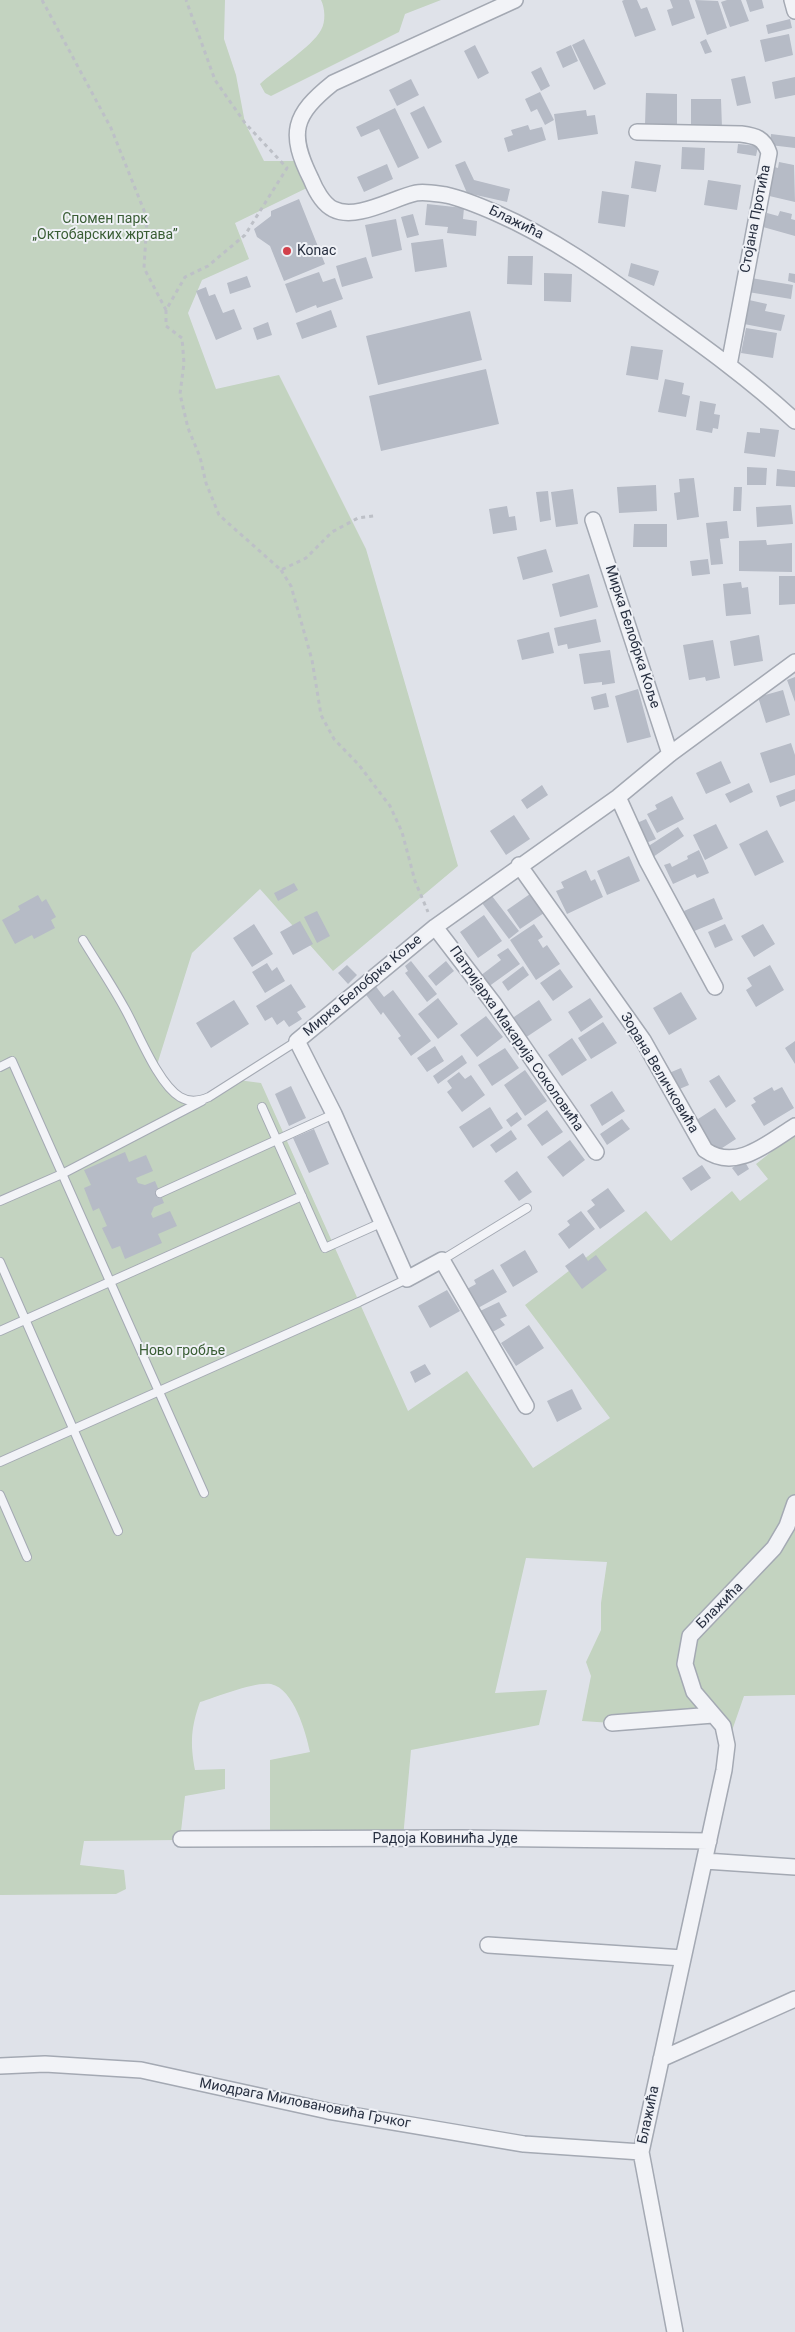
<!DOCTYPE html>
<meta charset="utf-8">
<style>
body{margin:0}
canvas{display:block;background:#dfe2e9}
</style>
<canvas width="795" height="2332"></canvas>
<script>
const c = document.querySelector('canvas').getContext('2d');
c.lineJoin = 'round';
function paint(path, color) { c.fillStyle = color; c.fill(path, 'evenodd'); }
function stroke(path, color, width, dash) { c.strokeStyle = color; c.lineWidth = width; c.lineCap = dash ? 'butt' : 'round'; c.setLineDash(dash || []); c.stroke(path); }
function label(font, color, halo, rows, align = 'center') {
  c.font = font + ' Roboto,sans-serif'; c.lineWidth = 4; c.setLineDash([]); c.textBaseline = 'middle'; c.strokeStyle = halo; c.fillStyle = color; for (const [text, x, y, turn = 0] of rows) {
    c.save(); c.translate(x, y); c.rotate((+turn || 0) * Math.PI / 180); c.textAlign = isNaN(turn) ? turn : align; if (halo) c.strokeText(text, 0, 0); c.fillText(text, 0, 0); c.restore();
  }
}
paint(new Path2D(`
 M0,0H225L224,39L236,75L245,123L264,161H302L313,185L235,223L249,259L202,280L188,313L216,389L279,375L366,549L458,866L333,971L260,889L192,953L156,1068L171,1089L197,1102L238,1080L261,1083L408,1411L467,1371L533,1468L610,1418L525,1305L646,1211L671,1241L732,1191L740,1201L768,1179L756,1164L795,1133V1695L744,1696L727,1745L713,1715L612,1723L582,1721L591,1676L586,1662L601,1630V1603L607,1562L526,1558L495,1693L547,1690L539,1725L411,1750L403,1838L270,1840V1760L310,1752C306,1733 294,1689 271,1684C256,1681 216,1697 200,1702C191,1727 190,1743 195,1770L225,1769V1789L185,1796L180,1840L84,1841L80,1865L124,1870L126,1889L116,1894L0,1895Z
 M321,0H441L405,14L399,32L271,96L265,93L260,84C275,70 312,47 321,30C326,22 325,8 321,0Z`), '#c3d3c0');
paint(new Path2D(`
 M624,0H637L641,9L647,7L656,30L635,37L622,1Z
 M670,0H689L695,18L672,26L667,10L673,8Z
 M695,0L718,1L727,28L707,35Z
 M727,0H741L749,21L730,27L721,2Z
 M746,0H762L764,8L750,12Z
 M790,19L792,28L768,34L766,25Z
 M789,34L793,55L765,62L760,40Z
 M584,39L606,84L594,90L572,45Z
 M706,39L712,52L705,54L700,42Z
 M475,45L489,73L478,79L464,51Z
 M571,45L578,61L563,68L556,52Z
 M541,67L550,86L541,91L531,72Z
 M745,76L751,103L737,106L731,79Z
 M795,77V95L775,99L772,82Z
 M411,79L419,95L397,106L389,90Z
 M540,92L554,120L545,125L537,109L531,112L525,99Z
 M646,93L677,94V125H645Z
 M691,99H721L722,128H691Z
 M424,106L442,142L428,149L410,113Z
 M395,108L419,158L398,168L379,129L361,137L356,127Z
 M586,110L587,116L595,115L598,134L558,140L554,114Z
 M528,125L530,130L542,127L546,140L508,152L504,138L513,135L511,130Z
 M771,134L795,137V148L770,145Z
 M738,144L758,146L756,156L737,153Z
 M682,147L705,148L704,170L681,169Z
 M465,161L474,180L510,189L507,202L467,193L455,165Z
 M635,161L661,165L656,192L631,188Z
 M779,162L794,165L795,202L765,195L771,166L778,168Z
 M387,164L393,179L364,192L357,177Z
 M708,180L741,185L737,210L704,205Z
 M602,191L629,195L625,227L598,223Z
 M299,199L325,264L284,281L270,246L257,237L254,229L271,216V211Z
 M427,204L464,208L463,219L477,221L476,236L447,233L448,227L425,225Z
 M780,211L792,214L791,219L795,220V236L763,227L767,213L778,216Z
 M413,214L419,235L407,238L401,217Z
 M396,219L402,250L372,257L365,225Z
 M443,239L447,267L415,272L411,243Z
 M508,256H533L532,285L507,284Z
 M366,257L373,278L342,287L336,266Z
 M631,263L659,271L654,286L628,276Z
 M319,272L323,282L335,278L343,299L317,308L316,305L296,313L285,284Z
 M544,273L572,274L571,302L544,301Z
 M789,273L795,274V283L788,281Z
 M247,276L251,287L230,294L227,283Z
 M751,278L793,285L791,299L748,292Z
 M206,287L209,296L215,294L223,313L234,309L242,329L216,340L196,291Z
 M749,300L767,304L765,311L785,315L781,331L744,324Z
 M331,310L337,327L302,339L296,323Z
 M470,311L482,360L378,385L366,336Z
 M268,322L272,335L257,340L253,328Z
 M746,328L777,333L773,358L741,353Z
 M631,346L663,350L658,380L626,375Z
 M486,369L499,424L381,451L369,396Z
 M665,379L684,383L682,394L690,396L686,417L658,412Z
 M700,401L716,404L714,414L720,415L718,429L713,428L712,433L696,430Z
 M760,428L779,430L775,457L744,453L747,432L760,433Z
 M747,467L767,468L766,485H747Z
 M777,469L795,471V487L776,486Z
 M694,478L699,517L677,520L674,493L680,492L679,479Z
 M656,485L657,511L619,513L617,487Z
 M734,487H742L741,511H733Z
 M573,489L578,524L556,527L551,492Z
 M548,491L551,520L540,522L536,492Z
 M791,505L793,524L757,527L756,507Z
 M507,506L509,517L515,516L517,530L493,534L489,509Z
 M727,521L729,538L720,539L723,564L711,565L706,523Z
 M634,524H667V547H633Z
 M766,540L767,545L792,543V572L739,571V541Z
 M546,549L553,572L523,580L517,557Z
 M708,559L710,574L692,576L690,561Z
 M589,574L598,607L560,617L552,584Z
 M779,576H795V604L779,605Z
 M741,582L742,588L748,587L751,614L726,616L723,584Z
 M596,619L601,642L568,649L567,644L558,646L554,628Z
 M549,632L554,653L522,660L517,640Z
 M759,635L763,661L734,666L730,641Z
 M713,640L720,678L706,681L705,677L689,680L683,645Z
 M610,650L615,683L602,685V682L584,684L579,654Z
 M795,677V702L787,680Z
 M638,689L651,737L627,743L615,696Z
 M783,690L790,715L766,723L758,697Z
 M606,693L609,707L594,710L591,697Z
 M791,743L795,755V775L770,783L760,753Z
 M721,761L731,783L706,794L696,773Z
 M749,783L753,792L730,803L725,794Z
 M542,785L548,795L527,809L521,800Z
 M795,789V801L780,807L776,796Z
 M672,796L684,819L657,833L647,814L657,809L655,805Z
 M514,815L530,839L506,855L490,831Z
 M646,819L656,839L646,843L637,823Z
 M716,824L728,848L705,860L693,835Z
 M678,827L684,836L653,857L647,847Z
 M767,830L784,862L755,876L739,844Z
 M699,850L709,873L697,878L695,874L673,884L664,865L670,863L672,867L688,859L687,856Z
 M629,856L640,881L607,895L597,871Z
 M586,870L591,881L595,879L603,897L567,914L556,891L564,888L561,882Z
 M294,883L298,890L278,901L274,893Z
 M530,894L544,913L520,929L507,910Z
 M38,895L42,902L46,899L56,917L51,920L55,928L34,939L32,935L15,944L2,920L20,910L18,906Z
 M492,896L519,931L509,939L482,903Z
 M714,898L723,919L692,932L684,911Z
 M317,911L330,936L317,943L304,917Z
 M484,915L502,941L478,958L460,932Z
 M300,921L313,944L293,955L280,932Z
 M254,924L273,954L252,967L233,938Z
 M534,924L543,937L538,940L543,948L547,945L560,964L536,980L510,940Z
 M725,924L733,940L715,948L708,932Z
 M763,924L775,944L754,957L741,936Z
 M508,948L520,964L488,987L480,976L501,960L497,955Z
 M411,961L437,994L427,1002L405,973L408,971L405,966Z
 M446,961L454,971L436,986L428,976Z
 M267,963L272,971L277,967L285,981L265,993L252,972Z
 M347,965L357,975L348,984L338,973Z
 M770,965L784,990L756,1007L746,990L752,986L747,978Z
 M523,966L529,975L508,991L502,982Z
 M560,969L573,987L553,1001L540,983Z
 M291,984L306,1007L297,1012L302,1019L289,1027L284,1020L277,1025L272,1017L265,1021L256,1006Z
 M374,984L384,997L393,990L431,1041L411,1056L398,1038L401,1036L383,1012L381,1015L364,992Z
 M681,992L697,1019L669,1035L653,1008Z
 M438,998L458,1024L438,1039L418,1014Z
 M590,998L603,1017L581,1032L568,1012Z
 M234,1000L249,1024L211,1048L196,1023Z
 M539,1000L552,1020L525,1038L511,1019Z
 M486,1016L503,1037L477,1057L460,1035Z
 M603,1022L617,1043L591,1059L578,1038Z
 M572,1038L587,1060L562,1076L548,1055Z
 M795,1041V1064L785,1048Z
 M435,1046L444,1061L427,1072L417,1058Z
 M505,1048L519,1068L492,1086L478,1065Z
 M462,1055L467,1063L438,1084L433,1076Z
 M681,1068L689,1085L677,1090L669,1073Z
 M525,1070L547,1101L525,1116L504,1085Z
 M459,1072L465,1079L471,1075L485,1095L462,1112L447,1092L452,1088L447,1081Z
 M719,1075L736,1101L726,1108L709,1081Z
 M291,1086L306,1118L289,1126L275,1094Z
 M772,1087L774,1091L782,1087L794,1108L764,1126L751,1105L756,1102L753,1098Z
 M612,1091L625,1111L602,1126L590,1105Z
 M490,1107L503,1128L473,1148L459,1127Z
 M715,1108L736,1139L716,1152L695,1121Z
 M547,1110L563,1132L542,1146L527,1125Z
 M517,1112L522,1119L511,1127L506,1120Z
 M622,1119L630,1129L607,1145L600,1134Z
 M314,1129L329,1164L309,1173L293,1138Z
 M511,1130L517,1139L496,1153L490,1145Z
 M570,1140L585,1160L563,1177L547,1157Z
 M125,1152L129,1162L146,1155L153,1171L136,1178L138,1183L145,1185L155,1181L160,1193L164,1203L154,1207L151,1214L153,1218L170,1211L177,1226L158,1234L162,1243L125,1259L120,1246L112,1249L102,1228L107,1226L99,1208L93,1211L84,1188L91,1185L84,1170Z
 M744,1160L749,1169L738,1176L732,1168Z
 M702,1165L711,1178L691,1191L682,1178Z
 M517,1171L532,1192L519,1201L504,1181Z
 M608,1188L625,1211L600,1229L587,1211L595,1205L591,1200Z
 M581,1211L595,1229L569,1249L558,1234L570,1225L567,1221Z
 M525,1250L538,1272L513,1287L500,1265Z
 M583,1253L588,1261L596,1255L607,1270L582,1289L565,1266Z
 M493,1269L507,1292L478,1308L467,1289L476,1284L474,1280Z
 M447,1290L460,1311L430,1328L418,1306Z
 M499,1302L507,1316L500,1319L505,1325L489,1334L478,1312Z
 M529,1325L544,1348L516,1366L501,1343Z
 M425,1364L431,1374L415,1383L410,1372Z
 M572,1389L582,1409L557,1422L547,1401Z`), '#b6bbc6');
const service = new Path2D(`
 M83,940C97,963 112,985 125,1009C138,1032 158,1084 180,1097C190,1103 200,1101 209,1097L297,1041
 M0,1067L12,1061L204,1493
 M262,1107L325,1248L383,1222
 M160,1193L334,1114
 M0,1201L62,1174L202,1101
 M442,1260L527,1208
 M0,1262L118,1531
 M0,1331L302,1196
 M0,1462L359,1302L407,1279
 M0,1495L27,1557`);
const minor = new Path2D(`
 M515,0L333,83C293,115 288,133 311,179C315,189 323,204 333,209C356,221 393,198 416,193C425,191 438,194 446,195C464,199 480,206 496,213C553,238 602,273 653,310C702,345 751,380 795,421
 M792,0L795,11
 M637,132L741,134C756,136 764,138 769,153L729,365
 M593,520L670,754
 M618,797L647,861L715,987
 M519,865L643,1040L705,1150C736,1172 768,1143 795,1126
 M435,927L494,1004L596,1152
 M526,1406L442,1260L407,1279L334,1114L297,1041L435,927L618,797L670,754L795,662
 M612,1723L713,1715
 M181,1839L462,1838L709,1841
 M705,1861L795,1867
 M488,1945L683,1958
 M661,2059L795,1999
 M0,2066L45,2064L141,2070L328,2111L524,2144L641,2152
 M675,2332L641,2152L724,1770L727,1745L723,1726L694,1692L685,1664L690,1636L774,1548L787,1526L795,1503`);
stroke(service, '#a4a9b3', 10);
stroke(minor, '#a4a9b3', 18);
stroke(new Path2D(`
 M42,0L111,128L147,218L144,268L166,310L185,277L208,266L245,235L287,168L245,123L215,80L186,0
 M166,310V326L182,338L184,363L180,394L188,428L200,457L206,483L219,515L281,570L306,558L332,532L358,518L374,516
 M281,570L291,586L312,660L321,715L334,739L359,765L390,806L402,832L415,881L428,912`), '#bdc0c7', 3, [4, 4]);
stroke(service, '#f2f3f7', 8);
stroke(minor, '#f2f3f7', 15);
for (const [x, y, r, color] of [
 [287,251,5,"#d2404b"]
]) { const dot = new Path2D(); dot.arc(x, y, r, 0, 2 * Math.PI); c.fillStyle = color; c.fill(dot); stroke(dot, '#eff1f6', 2); }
label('14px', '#395d34', '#eff1f6', [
 ["Спомен парк",105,219],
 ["„Октобарских жртава”",105,235],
 ["Ново гробље",182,1351]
]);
label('14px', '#272f40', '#eff1f6', [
 ["Стојана Протића",756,219,-79],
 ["Блажића",516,223,26],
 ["Мирка Белобрка Коље",632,637,72],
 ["Мирка Белобрка Коље",363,986,-40],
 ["Патријарха Макарија Соколовића",516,1039,55],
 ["Зорана Величковића",659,1073,59],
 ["Блажића",720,1606,-45],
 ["Радоја Ковинића Јуде",445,1839],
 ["Миодрага Миловановића Грчког",305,2104,11],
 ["Блажића",649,2115,-78]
]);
label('14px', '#272f40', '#eff1f6', [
 ["Konac",297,251]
], 'left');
</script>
